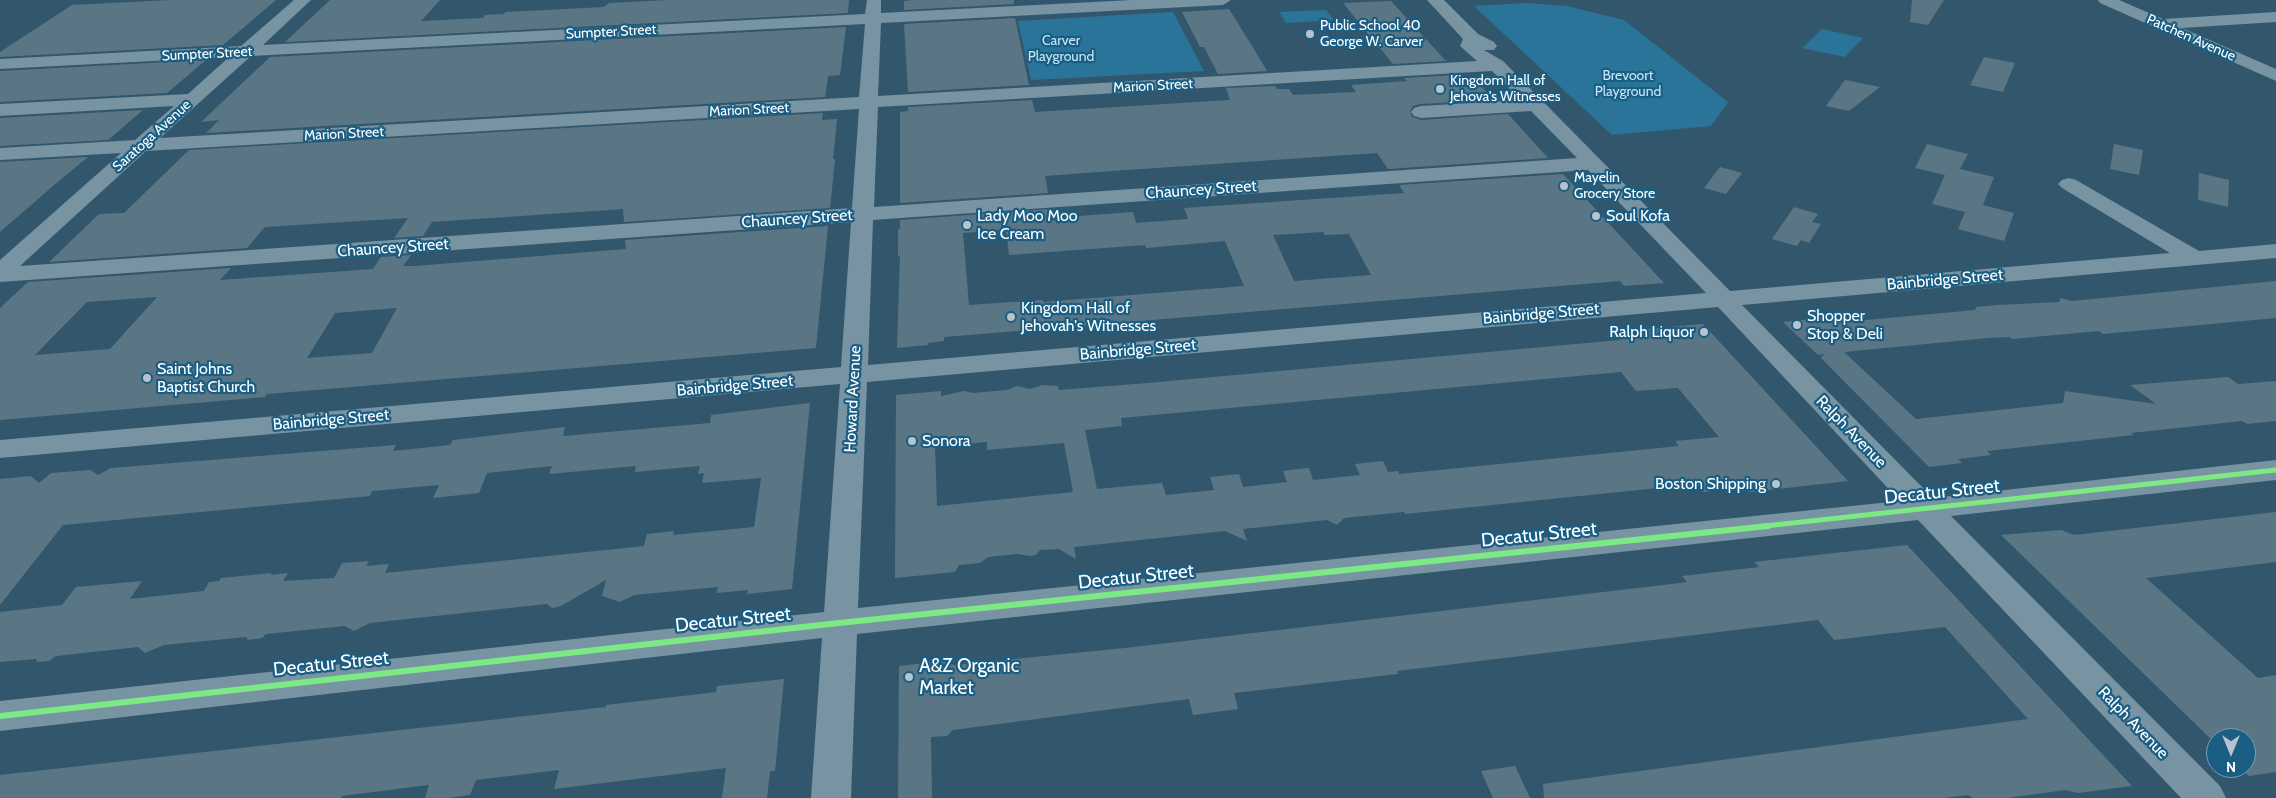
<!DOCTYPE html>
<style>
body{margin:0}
#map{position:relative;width:2276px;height:798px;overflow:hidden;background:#32576c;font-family:Cabin,sans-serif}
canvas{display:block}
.north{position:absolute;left:2206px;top:728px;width:50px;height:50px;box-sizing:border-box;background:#1a5e84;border:1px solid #769eb5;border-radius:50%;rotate:180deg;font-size:14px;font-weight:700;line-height:20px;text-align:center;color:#fff}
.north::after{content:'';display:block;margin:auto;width:18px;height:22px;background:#b7c4cc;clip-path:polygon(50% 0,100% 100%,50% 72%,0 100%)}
</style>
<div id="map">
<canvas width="2276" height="798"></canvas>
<div class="north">N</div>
</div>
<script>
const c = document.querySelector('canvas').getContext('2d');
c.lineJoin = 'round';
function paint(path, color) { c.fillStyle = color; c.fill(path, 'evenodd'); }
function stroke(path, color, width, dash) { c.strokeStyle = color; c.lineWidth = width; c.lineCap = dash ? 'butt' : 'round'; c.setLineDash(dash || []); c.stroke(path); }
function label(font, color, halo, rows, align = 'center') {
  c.font = font + ' Cabin,sans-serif'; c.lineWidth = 4.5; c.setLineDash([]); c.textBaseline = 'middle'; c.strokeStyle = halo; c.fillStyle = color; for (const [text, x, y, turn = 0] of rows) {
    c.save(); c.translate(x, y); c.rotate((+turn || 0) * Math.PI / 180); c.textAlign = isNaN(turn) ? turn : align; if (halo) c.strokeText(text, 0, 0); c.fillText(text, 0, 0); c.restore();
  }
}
paint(new Path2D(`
 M1527,3L1567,6L1624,20L1728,102L1711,126L1612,135L1474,6Z
 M1326,10L1334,20L1286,23L1279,12Z
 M1173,12L1204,71L1031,80L1018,21Z
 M1822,29L1863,38L1845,57L1802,48Z`), '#2a749a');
paint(new Path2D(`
 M171,0H276L223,45L0,57V52L72,5Z
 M330,0H440L421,21L483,18L485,15L504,14L506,12L604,7L609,3L669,0H849L848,13L285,42Z
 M912,0H1014V4L904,10V1Z
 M1912,0H1944L1928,25L1910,22Z
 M1391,1L1446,61L1393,64L1343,3Z
 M1229,9L1252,46L1267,71L1218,74L1204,47H1200L1182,12Z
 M1015,18L1029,85L908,92L904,24Z
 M846,27L840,75L828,76L825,97L206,133L219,120L201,122L270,57Z
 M1984,57L2015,63L2003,92L1970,85Z
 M206,60L167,93L0,102V71Z
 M1458,75L1462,79L1468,78L1474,84L1478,83L1494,100L1420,104L1413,106L1410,111L1412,117L1421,120L1508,114L1548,158L1388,169L1377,153L1112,171L1045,176L1048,193L900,203V112L908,111V107L1032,100L1035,112L1230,100L1226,88L1275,86L1277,89H1289L1293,95L1356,92L1351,85L1407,81L1404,78Z
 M1845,80L1880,87L1849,111L1826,106Z
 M143,110L108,140L0,146V118Z
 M823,113L822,120L837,119L833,159H835L830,208L624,222L623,209L432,222L423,236L394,238L408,218L265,227L247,248L49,262L99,214L124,213L189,150Z
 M1927,144L1968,154L1960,169L1994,177L1983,205L2014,213L2004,241L1958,229L1965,212L1932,204L1945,175L1915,168Z
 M2114,144L2143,150L2139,175L2110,169Z
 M88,157L53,186L0,232V162Z
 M1720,167L1742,173L1726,194L1704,188Z
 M2199,173L2229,180L2228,207L2198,200Z
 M1563,174L1664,283L1624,286L1620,281L1068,327L944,337V341L928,343V345L897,348L900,255L898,256V229H900V220L1051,209L1052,218L1133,212L1136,223L1188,219L1184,208L1404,193L1399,185ZM1006,230L1009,255L1145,245L1146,248L1225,241L1244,286L1043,302V300L969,305L963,233ZM1323,232L1325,235L1349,234L1371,275L1294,281L1273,235Z
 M1794,207L1818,214L1812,222L1821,224L1809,243L1801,240L1797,246L1772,239Z
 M828,226L816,348L267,394L265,397L0,420V308L28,282L231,268L220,280L373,269L381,257L411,255L403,266H415L626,249L625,240ZM157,297L110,349L35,355L87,302ZM397,308L372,353L307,358L335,313Z
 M2276,281V318L2103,334L2099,331L2012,339L2009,337L1988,338L1844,352L1916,419L2063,403L2065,391L2156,404L2130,385L2228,377L2238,384L2276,381V421L2247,424L2242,421L2131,433L2134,435L1987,451L1991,455L1958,459L1962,463L1929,467L1821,358L1824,354L1818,355L1783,322L1822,318L1824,320L1842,319L1845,322L1975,310L1976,307L1998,305L2059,302L2061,298L2072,301Z
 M1703,324L1848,481L1751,492L1742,490L1740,487L1704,492L1687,485L1405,514L1404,512L1344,518L1337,525L1327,520L1243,529L1247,541L1225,531L1074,547L1076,559L1059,549L1040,550L1036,555L1030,556L1017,554L988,557L980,563L959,565L955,572L895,578L896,395L941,391V396L964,391L973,393L1007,390L1017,386L1030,389L1042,385L1058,386L1059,390L1148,383L1620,340L1614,332ZM1621,372L1636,391L1678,388L1719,437L1675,441L1679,446L1399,474L1398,471L1388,472L1383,461L1355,464L1360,475L1313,480L1309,468L1298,469L1283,471L1287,482L1243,487L1239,474L1210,477L1214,490L1166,495L1162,483L1097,489L1085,430L1122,426L1121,418ZM987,442V450L1064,443L1073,492L937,506L935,447Z
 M810,403L792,589L747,594L748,590L717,593L718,587L634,595L620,602L602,596L606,580L561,606L552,608L547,604L370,623L354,631L345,626L266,634L262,638L248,640L246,637L164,645L145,653L138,647L56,656L49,661L37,662L36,659L0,662V612L62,605L76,587L142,581L130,599L204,591L209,582L219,581L221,578L272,573L270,575L288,573L283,581L334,578L342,563L369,561L366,566L389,564L385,573L644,546L647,534L674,531L673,535L754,527L761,478L702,483L704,473L698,474L700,466L635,472L636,466L549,474L552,466L487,473L479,493L433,498L439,485L372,491L370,496L63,525L0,605V479L31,476L39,483L51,473L91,470L98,475L111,468L396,445L393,451L450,445L453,440L565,427L563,436L710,423L711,415Z
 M2276,512V562L2146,578L2258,678L2276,675V772L2249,776L2240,768H2246V738H2216V744L2001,535L2061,530L2074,535Z
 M1907,545L2132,786L2078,793L2065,790L2007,798H1973L1968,795L1944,798H1544L1543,784L2028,719L1945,627L1834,640L1818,620L1397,671L1398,674L1234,693L1238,709L1193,715L1189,699L953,730L947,736L931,737L932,798H898L899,666L943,661L954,665L1125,648L1672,584L1687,582L1682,576L1759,567L1754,562Z
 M784,679L775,771H770L767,798H722L726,768L554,789L559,770L476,780L470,795L448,798H425L429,785L342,796L341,798H0V775L606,707V705L716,692L717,686Z
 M1515,766L1530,798H1493L1481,771Z`), '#5a7685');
paint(new Path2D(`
 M294,0H311L263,45L865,14L867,0H881V13L1132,0H1231L1223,5L881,23L878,96L1477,61L1460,46L1463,39L1427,0H1444L1478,34L1494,42L1497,46L1494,50H1484L1503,61L1730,291L2170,253L2062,188L2058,184L2062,180L2069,178L2076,180L2199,251L2276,244V258L1742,305L1933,498L2276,460V480L1951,516L2220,786L2226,798H2181L1918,520L857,634L851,798H811L822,638L0,731V701L824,612L840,384L0,458V440L841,367L851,222L0,282V260L121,153L0,160V148L135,140L174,106L0,116V104L188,94L229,57L0,69V59L241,46ZM865,24L859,97L160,138L251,56ZM1492,71L1521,100L1421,106L1414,108L1411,112L1414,116L1421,118L1531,111L1577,158L874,207L878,107ZM859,109L852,208L20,266L146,151ZM1588,170L1706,293L868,365L873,220ZM1718,307L1900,501L858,608L867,382Z
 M2098,0H2119L2163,19L2276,12V22L2182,28L2276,69V81L2100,3Z`), '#7893a2');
stroke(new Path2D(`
 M1756,527L2276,470`), '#7ce984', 5);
stroke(new Path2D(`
 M0,716L839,623L1768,526`), '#7ce984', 6);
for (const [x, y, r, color] of [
 [1310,34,5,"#b7c4cc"],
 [1440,89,5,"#b7c4cc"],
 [1564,186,5,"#b7c4cc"],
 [1596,216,5,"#b7c4cc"],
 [967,225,5,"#b7c4cc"],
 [1011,317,5,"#b7c4cc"],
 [1797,325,5,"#b7c4cc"],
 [1704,332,5,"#b7c4cc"],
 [147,378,5,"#b7c4cc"],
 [912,441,5,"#b7c4cc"],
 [1776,484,5,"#b7c4cc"],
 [909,677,5,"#b7c4cc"]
]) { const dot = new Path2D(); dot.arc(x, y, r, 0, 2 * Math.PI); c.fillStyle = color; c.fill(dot); stroke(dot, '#1a5e84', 2); }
label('14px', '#fff', '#1a5e84', [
 ["Public School 40",1320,26],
 ["George W. Carver",1320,42],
 ["Kingdom Hall of",1450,81],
 ["Jehova's Witnesses",1450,97],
 ["Mayelin",1574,178],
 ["Grocery Store",1574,194]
], 'left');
label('14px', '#fff', '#1a5e84', [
 ["Sumpter Street",611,32,-3],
 ["Patchen Avenue",2191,38,24],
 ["Sumpter Street",207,54,-3],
 ["Marion Street",1153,86,-3],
 ["Marion Street",749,110,-3],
 ["Marion Street",344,134,-3],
 ["Saratoga Avenue",152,136,-42]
]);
label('14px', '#c4e7f8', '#1a5e84', [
 ["Carver",1061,41],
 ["Playground",1061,57],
 ["Brevoort",1628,76],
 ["Playground",1628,92]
]);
label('16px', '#fff', '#1a5e84', [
 ["Chauncey Street",1201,190,-4],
 ["Chauncey Street",797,219,-4],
 ["Chauncey Street",393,248,-4],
 ["Bainbridge Street",1945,280,-5],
 ["Bainbridge Street",1541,314,-5],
 ["Bainbridge Street",1138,350,-5],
 ["Bainbridge Street",735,386,-5],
 ["Howard Avenue",853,399,-87],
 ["Bainbridge Street",331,420,-5],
 ["Ralph Avenue",1851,432,46],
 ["Ralph Avenue",2133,723,46]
]);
label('16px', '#fff', '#1a5e84', [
 ["Lady Moo Moo",977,216],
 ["Ice Cream",977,234],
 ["Soul Kofa",1606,216],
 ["Kingdom Hall of",1021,308],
 ["Jehovah's Witnesses",1021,326],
 ["Shopper",1807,316],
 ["Stop & Deli",1807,334],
 ["Ralph Liquor",1694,332,"right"],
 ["Saint Johns",157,369],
 ["Baptist Church",157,387],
 ["Sonora",922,441],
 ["Boston Shipping",1766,484,"right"]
], 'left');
label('19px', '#fff', '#1a5e84', [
 ["Decatur Street",1942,492,-6],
 ["Decatur Street",1539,535,-6],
 ["Decatur Street",1136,577,-6],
 ["Decatur Street",733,620,-6],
 ["Decatur Street",331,664,-6]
]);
label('19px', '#fff', '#1a5e84', [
 ["A&Z Organic",919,666],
 ["Market",919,688]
], 'left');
</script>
